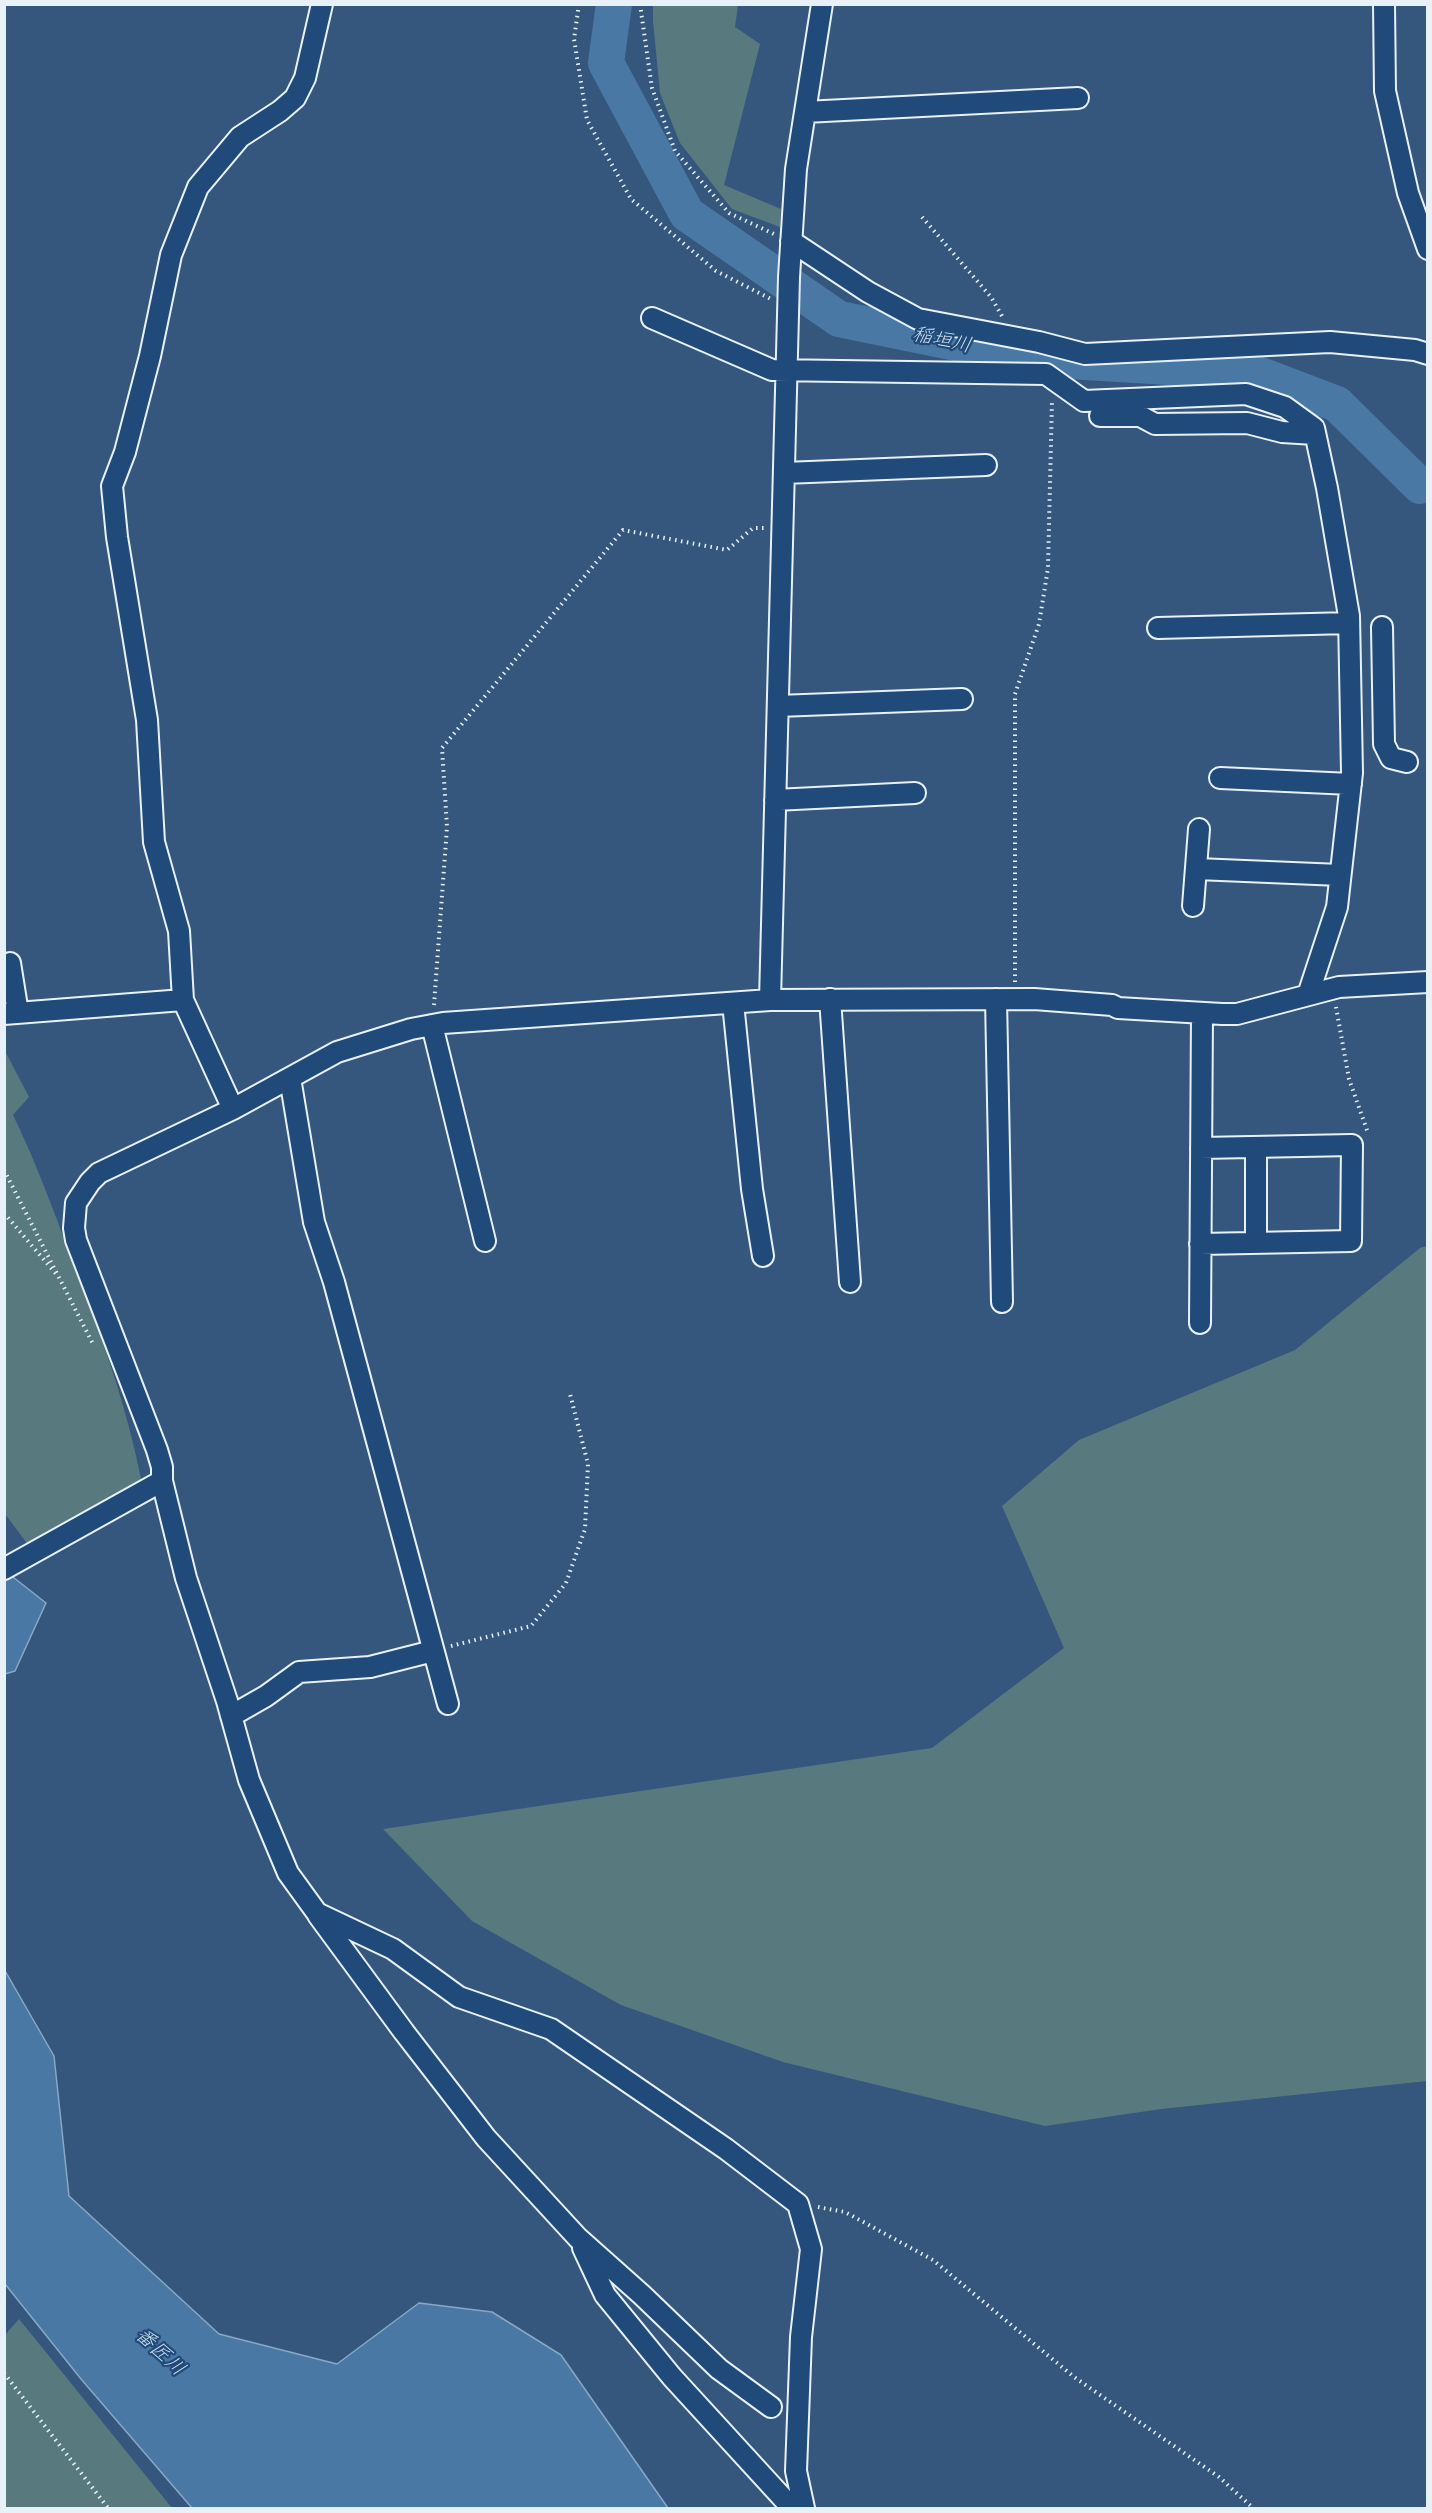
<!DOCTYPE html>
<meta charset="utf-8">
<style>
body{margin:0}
#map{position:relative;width:1432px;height:2513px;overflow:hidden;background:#35577e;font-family:Delius,sans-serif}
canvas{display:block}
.frame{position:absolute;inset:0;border:6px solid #e8f1f8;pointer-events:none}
</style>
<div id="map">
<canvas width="1432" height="2513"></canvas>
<div class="frame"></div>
</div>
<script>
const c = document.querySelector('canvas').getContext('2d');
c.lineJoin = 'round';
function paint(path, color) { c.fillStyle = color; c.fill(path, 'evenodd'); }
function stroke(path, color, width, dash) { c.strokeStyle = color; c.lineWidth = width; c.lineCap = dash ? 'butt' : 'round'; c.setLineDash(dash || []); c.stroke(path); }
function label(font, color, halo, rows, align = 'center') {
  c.font = font + ' Delius,"Klee One",sans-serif'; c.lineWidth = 4.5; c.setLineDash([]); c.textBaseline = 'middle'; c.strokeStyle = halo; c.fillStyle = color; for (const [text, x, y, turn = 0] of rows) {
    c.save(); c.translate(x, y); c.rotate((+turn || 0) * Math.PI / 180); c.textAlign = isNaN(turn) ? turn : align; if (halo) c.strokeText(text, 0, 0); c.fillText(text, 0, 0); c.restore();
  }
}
paint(new Path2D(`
 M653,5H738L735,27L760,44L724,185L781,209L780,227L732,209L680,143L660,93L653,21Z
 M4,1049L29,1097L13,1115C35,1160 52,1207 70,1254C99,1329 127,1405 142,1484L29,1546L5,1514Z
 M1427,1246V2081L1161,2109L1045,2126L783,2062L621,2005L472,1921L383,1829L932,1748L1064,1648L1002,1506L1079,1440L1295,1350L1420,1248Z
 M19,2319L172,2508H5V2335Z`), '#587a7f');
const water = new Path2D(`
 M4,1570L46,1603L15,1671L5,1674Z
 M4,1969L54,2056L69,2196L219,2334L337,2364L419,2303L492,2312L561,2355L668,2508H192L81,2379L5,2284Z`);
paint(water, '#4a78a5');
stroke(water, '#89a8c6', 1.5);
stroke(new Path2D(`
 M614,4L606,63L687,214L839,319L1035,359L1253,372L1337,404L1420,486`), '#4a78a5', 36);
const street = new Path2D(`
 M1384,4L1385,91L1408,193L1428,249
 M805,112L1078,98
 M791,241L868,292L918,319L1039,342L1085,354L1330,342L1415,350L1428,354
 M652,318L772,370L1046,374L1084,401L1246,394L1285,407L1314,428L1327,488L1349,616L1352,773L1337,907L1308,995
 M1100,416H1140L1155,424L1247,423L1282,432L1315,434
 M784,473L986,465
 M1382,627L1384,744L1391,758L1407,762
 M1158,628L1349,623
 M778,706L962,699
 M1220,778L1351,784
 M775,800L915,793
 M1197,869L1340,875
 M1193,906L1199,829
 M10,963L18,1013
 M830,999L850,1282
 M996,999L1002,1302
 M770,1000L789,277L796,169L822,4
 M733,1003L752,1189L763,1256
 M4,1014L183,1000
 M432,1025L485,1241
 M290,1078L314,1222L334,1282L448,1704
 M233,1109L183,1000L179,931L154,842L147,720L117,537L112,486L125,452L150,356L171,255L198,187L240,137L280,111L295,98L305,78L322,4
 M1256,1243V1147
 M1200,1244L1351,1241L1352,1145L1201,1148
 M1200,1323L1202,1013
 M162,1481L186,1578L227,1701L249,1780L288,1873L317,1913L393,1949L459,1997L551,2029L726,2149L798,2204L811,2249L801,2337L796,2471L804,2508
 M4,1569L162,1481V1467L157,1450L76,1240L74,1228L76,1203L90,1182L99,1173L233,1109L337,1052L411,1029L443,1023L770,1000L1034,999L1112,1005L1118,1008L1222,1014H1237L1339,987L1428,982
 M231,1716L266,1696L299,1672L370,1667L433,1651
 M318,1915L404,2032L486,2138L578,2238L642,2295L719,2369L771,2407
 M583,2248L605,2295L672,2377L792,2508`);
stroke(street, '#e8f1f8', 24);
stroke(new Path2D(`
 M579,4L574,39L587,120L631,199L716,271L771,299
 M640,4L652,88L675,151L729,213L774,234
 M922,217L991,297L1002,316
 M1015,982V694L1039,624L1048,568L1052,400
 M434,1005L447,827L442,748L623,530L727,550L753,528H764
 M1336,1007L1349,1079L1368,1133
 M4,1170L93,1344
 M4,1213L57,1275
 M451,1646L531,1626L566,1583L585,1529L588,1464L570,1394
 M818,2207L845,2212L933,2260L1074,2377L1219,2477L1253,2508
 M4,2373L108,2508`), '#e8f1f8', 4, [1.5, 4.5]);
stroke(street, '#1f4a7a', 20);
label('italic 20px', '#d0dfec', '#1f4a7a', [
 ["稲垣川",942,340,12],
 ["番匠川",160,2352,43]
]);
</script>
